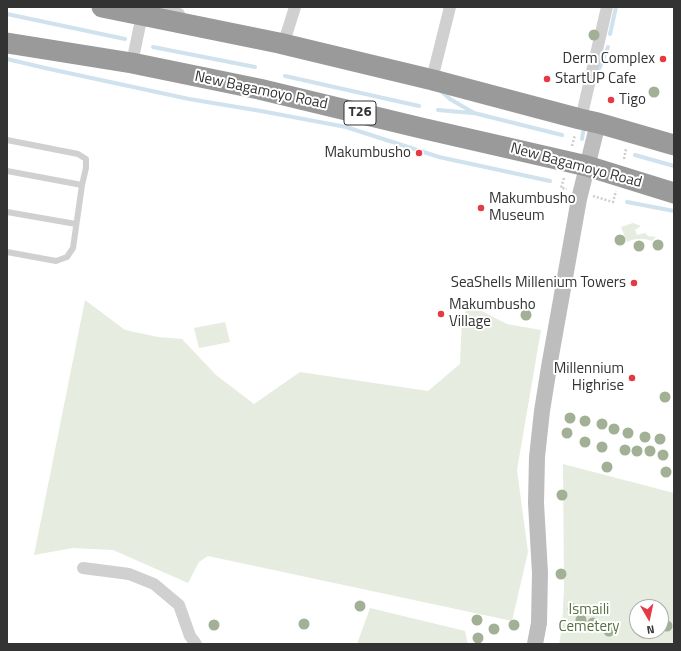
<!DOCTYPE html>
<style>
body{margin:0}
#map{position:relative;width:681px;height:651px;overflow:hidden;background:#fff;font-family:"Titillium Web",sans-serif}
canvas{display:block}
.frame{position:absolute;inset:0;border:8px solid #333;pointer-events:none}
.north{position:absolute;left:629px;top:599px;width:40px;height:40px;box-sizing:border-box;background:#fff;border:1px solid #adadad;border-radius:50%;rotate:171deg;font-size:11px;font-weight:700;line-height:16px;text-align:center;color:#333}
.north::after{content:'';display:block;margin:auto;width:14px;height:18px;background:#e63946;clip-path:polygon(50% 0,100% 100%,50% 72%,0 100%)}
</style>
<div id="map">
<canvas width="681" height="651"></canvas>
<div class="frame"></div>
<div class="north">N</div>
</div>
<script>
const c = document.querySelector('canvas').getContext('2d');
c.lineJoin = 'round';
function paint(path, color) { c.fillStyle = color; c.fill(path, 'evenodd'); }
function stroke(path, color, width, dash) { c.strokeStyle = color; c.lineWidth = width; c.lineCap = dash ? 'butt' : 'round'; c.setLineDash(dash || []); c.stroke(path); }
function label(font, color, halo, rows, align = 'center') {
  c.font = font + ' "Titillium Web",sans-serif'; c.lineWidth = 4; c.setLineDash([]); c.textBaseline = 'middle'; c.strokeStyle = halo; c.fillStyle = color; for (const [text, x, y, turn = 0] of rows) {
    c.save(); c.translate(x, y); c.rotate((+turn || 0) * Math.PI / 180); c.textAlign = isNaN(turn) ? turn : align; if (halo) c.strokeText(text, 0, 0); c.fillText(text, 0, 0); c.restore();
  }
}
paint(new Path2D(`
 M633,223L641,226L635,230L637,235L645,233L648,236L656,237L652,241C643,238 636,238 627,242L621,227Z
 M85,300L125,330L158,337L182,339L216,375L254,404L300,372L428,391L460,364L462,317L470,305L507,324L541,330L517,470L528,552L512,621L208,556L199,562L188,583L113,550L73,548L34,555Z
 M225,322L230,342L199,348L194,328Z
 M563,464L674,493V644H559L562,628L564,588ZM637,607H661V631H637Z
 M370,608L465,631L468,644H357Z`), '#e6ecdf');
stroke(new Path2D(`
 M7,14L125,39
 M610,34L616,7
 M153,47L255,67
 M7,59L45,68L189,99L261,111L346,127L439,157L550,181
 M285,76L419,106
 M596,77L608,47
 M441,91L450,99L474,113L562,135
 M438,110L472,113
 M582,139L584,127
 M635,155L674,166
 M627,202L674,211`), '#cfe2ee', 4);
stroke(new Path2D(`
 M572,146L575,135
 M624,159L626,149
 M564,178L561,188L567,189
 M593,196L613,202L616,191`), '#cdcdcd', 2.5, [2, 2]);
stroke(new Path2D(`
 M7,140L78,154L86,159V168L82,185L73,248L67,257L56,261L7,252
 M7,171L82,185
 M7,212L76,224`), '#d0d0d0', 6);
stroke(new Path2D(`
 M159,7L179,14
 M284,42L295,7
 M132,63L143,10
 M434,71L450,7
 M583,110L607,7
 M83,568L129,574L154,584L179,605L190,636L196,644`), '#d0d0d0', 12);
stroke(new Path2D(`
 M535,644L539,623L540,573L536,503L537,457L542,411L549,367L579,199L598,123`), '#bdbdbd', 16);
stroke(new Path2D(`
 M102,7L279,43L433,80L580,119L598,123L674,145
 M7,43L132,63L259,89L421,128L587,166L674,193`), '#9a9a9a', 21);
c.fillStyle = '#a2b095';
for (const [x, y] of [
 [594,35],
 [654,92],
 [620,240],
 [658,245],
 [639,246],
 [526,315],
 [665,397],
 [570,418],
 [585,421],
 [602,424],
 [614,429],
 [567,433],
 [628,433],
 [645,437],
 [660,439],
 [585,442],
 [602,447],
 [625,450],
 [637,451],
 [650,451],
 [663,455],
 [607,467],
 [666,472],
 [562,495],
 [561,574],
 [360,606],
 [573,609],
 [477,620],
 [581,620],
 [593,623],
 [304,624],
 [214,625],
 [514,625],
 [667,626],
 [494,629],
 [609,631],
 [478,638]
]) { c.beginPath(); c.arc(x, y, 5.5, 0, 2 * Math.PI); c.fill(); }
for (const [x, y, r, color] of [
 [663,59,4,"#e63946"],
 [547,79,4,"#e63946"],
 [611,100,4,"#e63946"],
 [419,153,4,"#e63946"],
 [481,208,4,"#e63946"],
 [634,283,4,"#e63946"],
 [441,314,4,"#e63946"],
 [632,378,4,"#e63946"]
]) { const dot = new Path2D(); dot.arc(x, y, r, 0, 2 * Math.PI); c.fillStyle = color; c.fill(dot); stroke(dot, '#fff', 1.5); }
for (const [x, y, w] of [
 [360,113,32]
]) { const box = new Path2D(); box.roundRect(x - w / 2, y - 12, w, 24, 3); c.fillStyle = '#fff'; c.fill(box); stroke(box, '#333', 1); }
label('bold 14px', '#333', null, [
 ["T26",360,113]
]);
label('15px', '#333', '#fff', [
 ["Derm Complex",655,59],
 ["StartUP Cafe",555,79,"left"],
 ["Tigo",619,100,"left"],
 ["Makumbusho",411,153],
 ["Makumbusho",489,199,"left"],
 ["Museum",489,216,"left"],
 ["SeaShells Millenium Towers",626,283],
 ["Makumbusho",449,305,"left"],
 ["Village",449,322,"left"],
 ["Millennium",624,369],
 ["Highrise",624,386]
], 'right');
label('15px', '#333', '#fff', [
 ["New Bagamoyo Road",261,91,12],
 ["New Bagamoyo Road",576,166,15]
]);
label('15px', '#56703f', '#fff', [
 ["Ismaili",589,610],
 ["Cemetery",589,627]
]);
</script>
